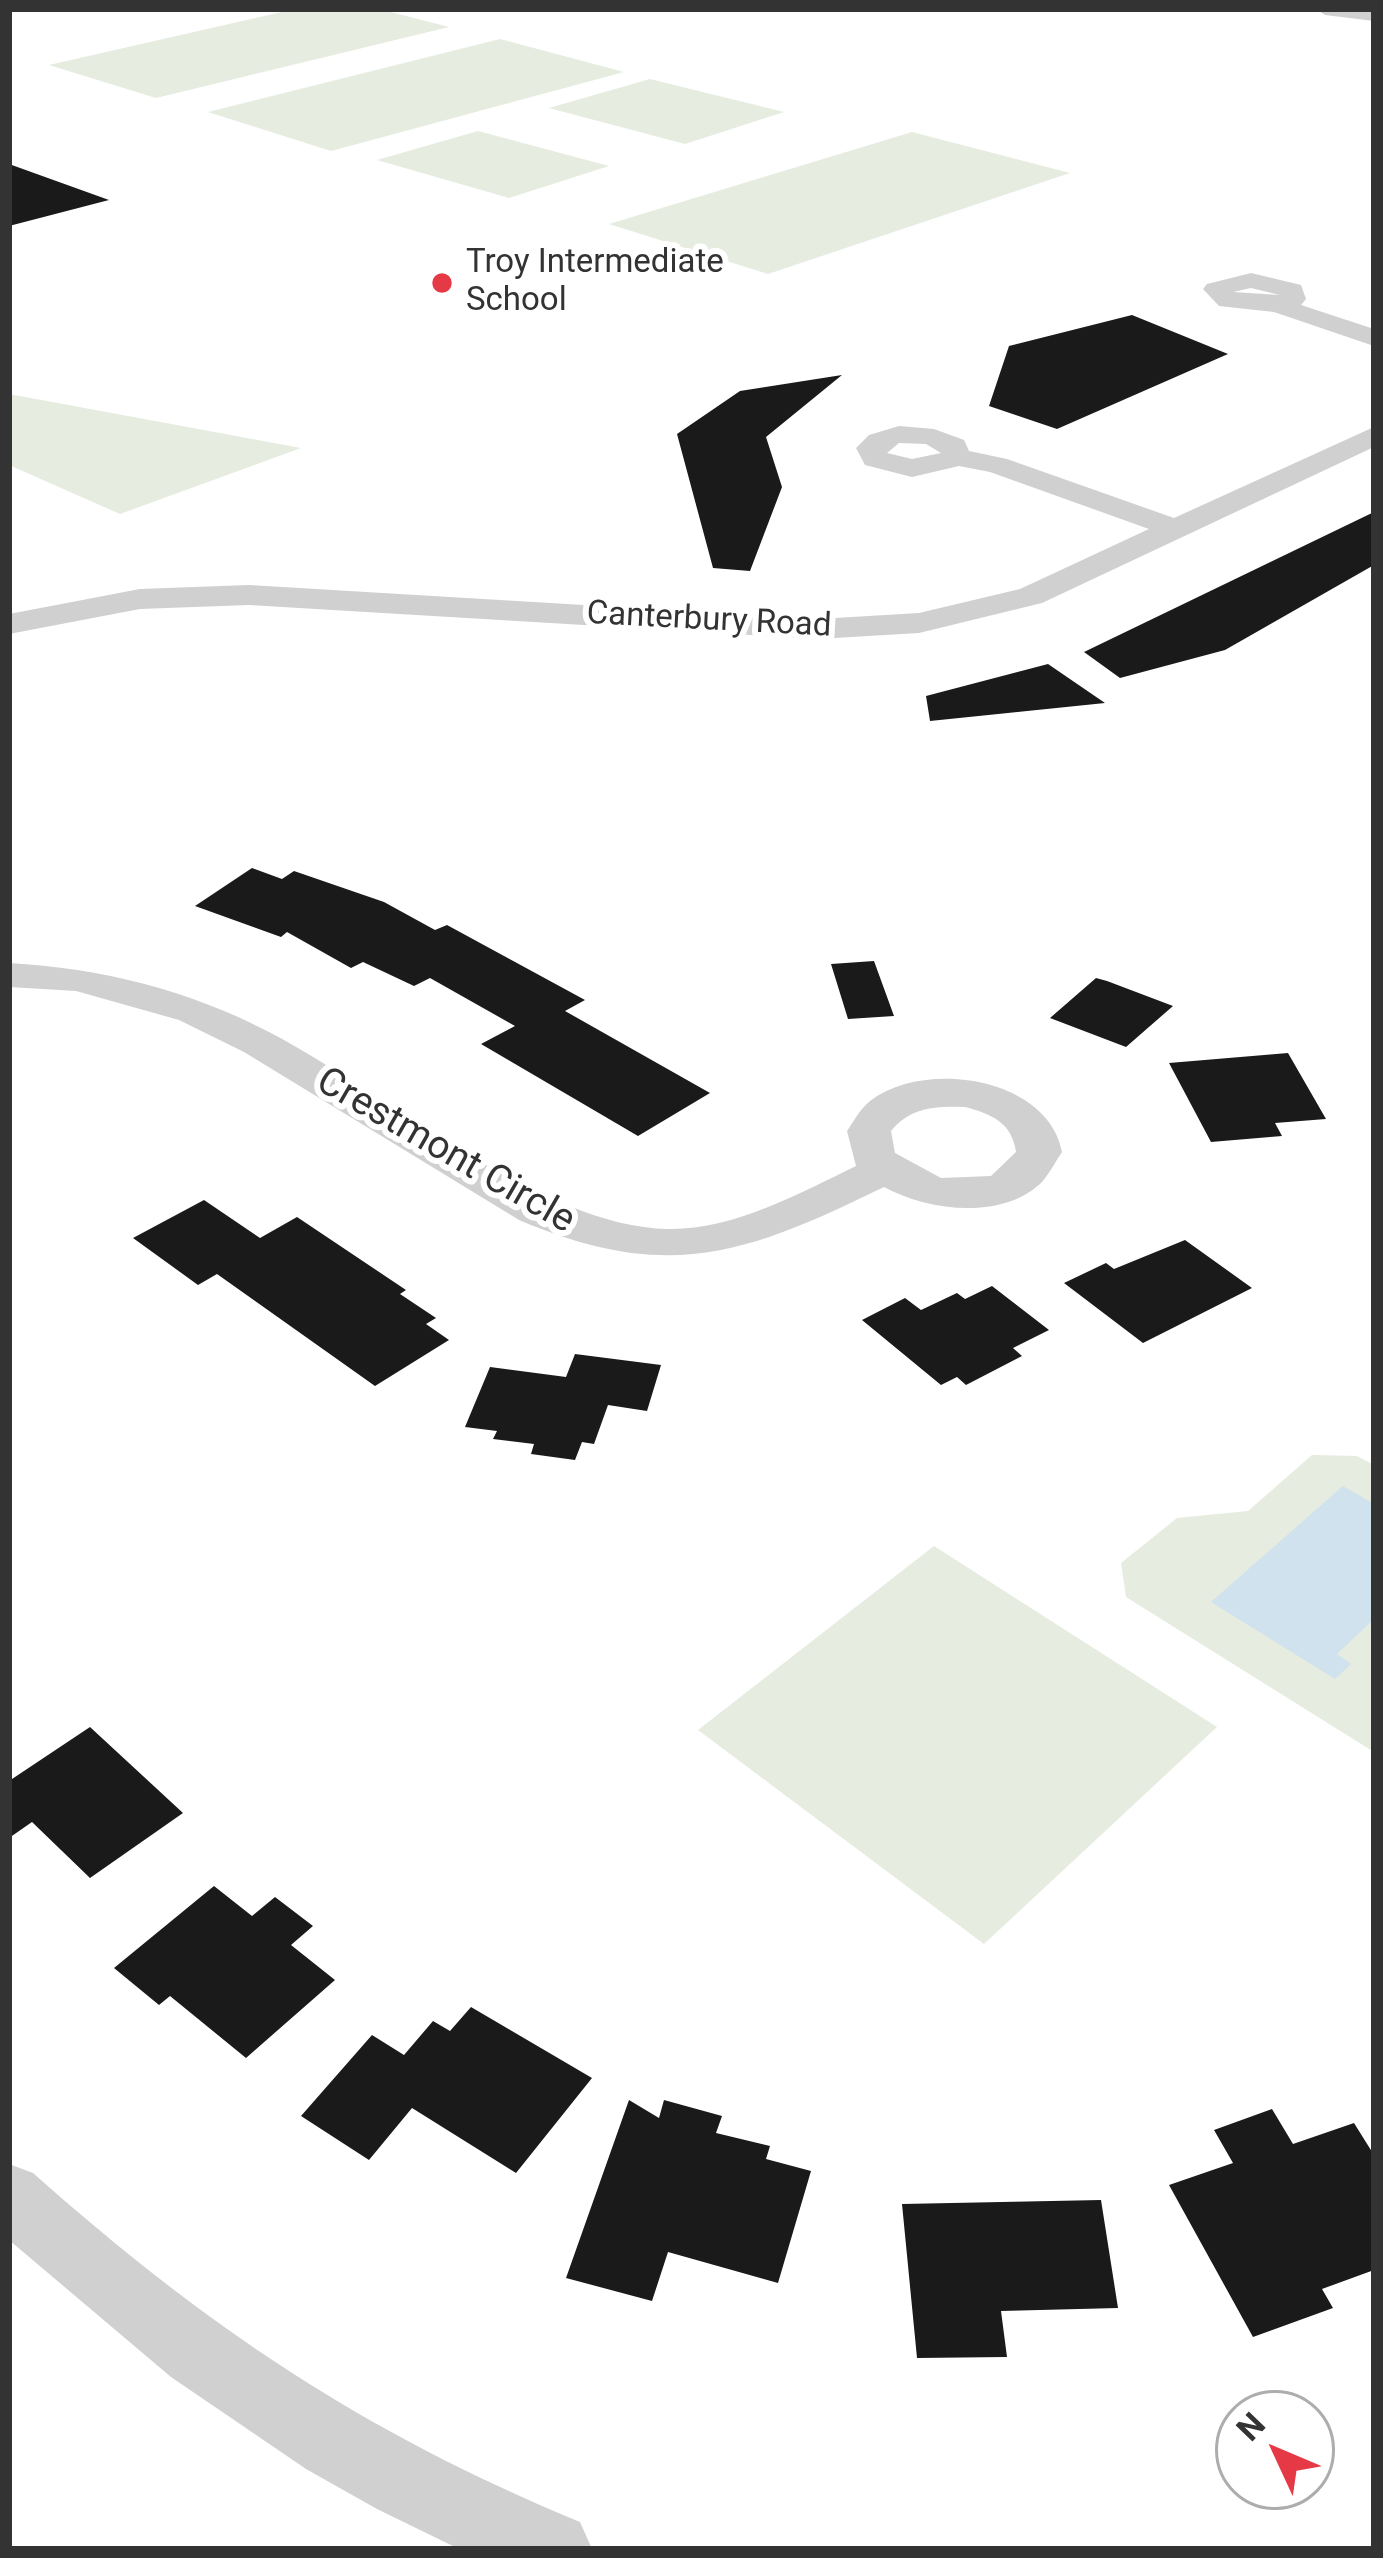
<!DOCTYPE html>
<style>
body{margin:0}
#map{position:relative;width:1383px;height:2558px;overflow:hidden;background:#fff;font-family:Roboto,sans-serif}
canvas{display:block}
.frame{position:absolute;inset:0;border:12px solid #333;pointer-events:none}
.north{position:absolute;left:1215px;top:2390px;width:120px;height:120px;box-sizing:border-box;background:#fff;border:3px solid #adadad;border-radius:50%;rotate:314deg;font-size:33px;font-weight:700;line-height:48px;text-align:center;color:#333}
.north::after{content:'';display:block;margin:auto;width:42px;height:54px;background:#e63946;clip-path:polygon(50% 0,100% 100%,50% 72%,0 100%)}
</style>
<div id="map">
<canvas width="1383" height="2558"></canvas>
<div class="frame"></div>
<div class="north">N</div>
</div>
<script>
const c = document.querySelector('canvas').getContext('2d');
c.lineJoin = 'round';
function paint(path, color) { c.fillStyle = color; c.fill(path, 'evenodd'); }
function stroke(path, color, width, dash) { c.strokeStyle = color; c.lineWidth = width; c.lineCap = dash ? 'butt' : 'round'; c.setLineDash(dash || []); c.stroke(path); }
function label(font, color, halo, rows, align = 'center') {
  c.font = font + ' Roboto,sans-serif'; c.lineWidth = 12; c.setLineDash([]); c.textBaseline = 'middle'; c.strokeStyle = halo; c.fillStyle = color; for (const [text, x, y, turn = 0] of rows) {
    c.save(); c.translate(x, y); c.rotate((+turn || 0) * Math.PI / 180); c.textAlign = isNaN(turn) ? turn : align; if (halo) c.strokeText(text, 0, 0); c.fillText(text, 0, 0); c.restore();
  }
}
paint(new Path2D(`
 M295,9H379L449,27L156,98L49,65Z
 M500,39L624,72L331,151L208,112Z
 M650,79L784,112L685,144L549,108Z
 M478,131L609,166L509,198L377,160Z
 M912,132L1070,173L768,274L609,224Z
 M9,394L301,448L120,514L9,465Z
 M1312,1455L1357,1456L1374,1465V1752L1126,1597L1121,1563L1177,1518L1248,1511Z
 M934,1546L1217,1727L984,1944L698,1730Z`), '#e6ecdf');
paint(new Path2D(`
 M1343,1486L1374,1504V1619L1337,1654L1351,1664L1335,1679L1211,1602Z`), '#cfe2ee');
paint(new Path2D(`
 M9,164L109,200L9,226Z
 M1132,315L1228,354L1057,429L989,406L1009,346Z
 M842,375L766,437L782,487L750,571L713,568L677,434L740,391Z
 M1374,512V565L1225,650L1120,678L1084,652Z
 M1048,664L1105,703L930,721L926,696Z
 M252,868L282,879L294,871L384,902L435,930L447,925L585,1000L565,1011L710,1093L638,1136L481,1044L515,1026L430,978L414,986L363,962L351,968L287,932L281,937L195,906Z
 M874,961L894,1016L848,1019L831,964Z
 M1096,978L1107,981L1173,1006L1126,1047L1050,1018Z
 M1288,1053L1326,1119L1275,1123L1282,1136L1211,1142L1169,1063Z
 M204,1200L260,1238L297,1217L406,1290L400,1294L436,1318L426,1324L449,1340L375,1386L217,1274L198,1285L133,1238Z
 M1185,1240L1252,1288L1143,1343L1064,1283L1106,1263L1114,1269Z
 M992,1286L1049,1330L1013,1348L1022,1356L966,1385L957,1377L941,1385L862,1320L905,1298L921,1310L957,1293L965,1299Z
 M575,1354L661,1365L647,1411L608,1405L594,1444L582,1442L575,1460L531,1454L534,1444L493,1439L497,1431L465,1427L490,1367L566,1377Z
 M90,1727L183,1813L90,1878L32,1822L9,1838V1781Z
 M214,1886L252,1916L275,1897L313,1926L291,1945L335,1980L246,2058L170,1996L159,2005L114,1968Z
 M471,2007L592,2078L516,2173L412,2108L369,2160L301,2116L372,2035L404,2055L433,2021L450,2031Z
 M629,2100L659,2118L664,2100L722,2116L716,2133L770,2146L766,2159L811,2171L778,2283L668,2252L652,2301L566,2278Z
 M1272,2109L1293,2144L1354,2123L1374,2155V2270L1322,2289L1333,2308L1253,2337L1169,2185L1233,2163L1214,2130Z
 M1101,2200L1118,2308L1001,2311L1007,2357L917,2358L902,2204Z`), '#1a1a1a');
paint(new Path2D(`
 M1316,9H1374V21L1325,15Z
 M1251,273L1301,285L1306,299L1301,305L1374,329V346L1274,312L1219,306L1203,289L1207,284ZM1251,288L1280,295L1233,292Z
 M899,426L934,429L964,440L969,451L1007,459L1174,518L1374,427V447L1042,603L919,633L818,639L249,605L140,609L9,634V614L140,589L249,585L818,619L919,613L1020,589L1149,529L990,472L959,466L912,477L865,465L856,448L869,435ZM899,443L926,444L941,453L912,459L887,453Z
 M9,963C101,968 189,990 271,1033C384,1092 542,1227 668,1229C734,1230 798,1194 856,1166L847,1131C854,1121 860,1109 870,1101C924,1059 1048,1077 1062,1152C1055,1162 1049,1175 1040,1184C1000,1220 928,1211 884,1187C745,1255 667,1283 519,1220L244,1052L179,1020L76,991L9,987ZM965,1107C992,1114 1012,1123 1016,1152L991,1176L941,1178L895,1153L891,1131C911,1107 935,1106 965,1107Z
 M9,2164L33,2173C209,2329 363,2432 580,2522L592,2549H459L377,2509L306,2469L171,2377L9,2240Z`), '#d0d0d0');
for (const [x, y, r, color] of [
 [442,283,12,"#e63946"]
]) { const dot = new Path2D(); dot.arc(x, y, r, 0, 2 * Math.PI); c.fillStyle = color; c.fill(dot); stroke(dot, '#fff', 4.5); }
label('33px', '#333', '#fff', [
 ["Troy Intermediate",466,264],
 ["School",466,302]
], 'left');
label('33px', '#333', '#fff', [
 ["Canterbury Road",709,621,3]
]);
label('39px', '#333', '#fff', [
 ["Crestmont Circle",445,1152,30]
]);
</script>
